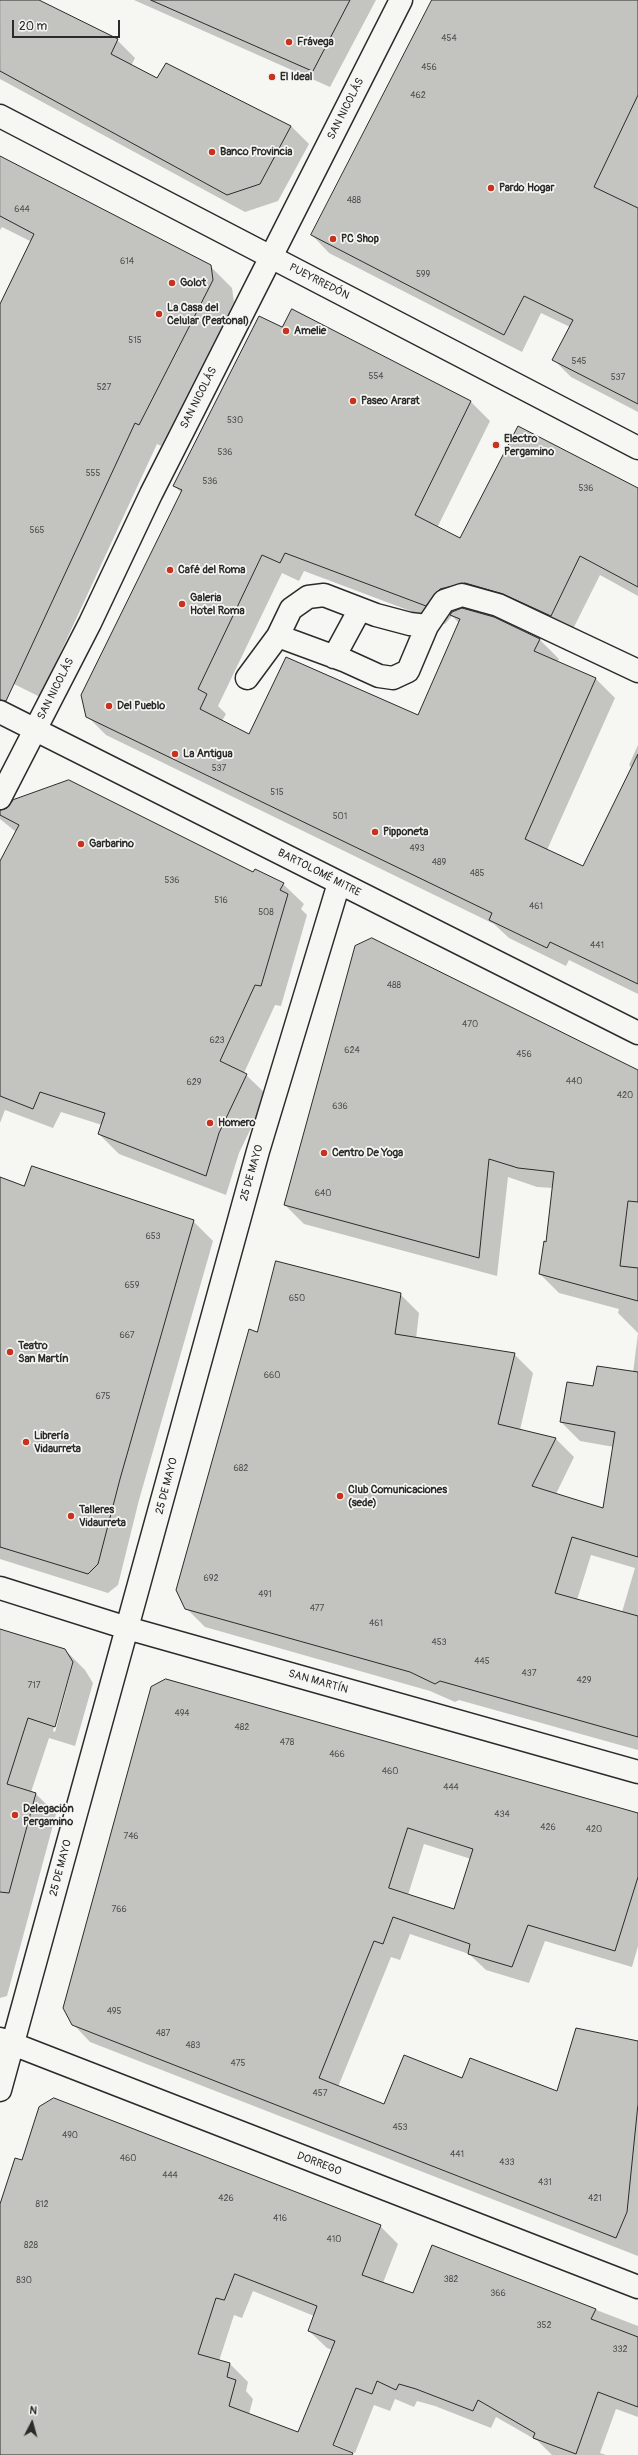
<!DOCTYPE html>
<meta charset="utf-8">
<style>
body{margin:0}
#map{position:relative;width:638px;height:2455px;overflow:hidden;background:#f6f6f2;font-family:Pangolin,sans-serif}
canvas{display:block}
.north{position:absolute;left:12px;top:2403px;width:40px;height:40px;-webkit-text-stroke:3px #f6f6f2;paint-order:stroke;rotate:6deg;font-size:11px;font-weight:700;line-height:16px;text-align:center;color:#2b2b2b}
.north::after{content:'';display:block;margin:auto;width:14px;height:18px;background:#2b2b2b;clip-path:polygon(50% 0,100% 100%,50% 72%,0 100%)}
.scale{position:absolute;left:12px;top:20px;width:108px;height:18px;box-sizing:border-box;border:2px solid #2b2b2b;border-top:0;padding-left:5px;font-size:12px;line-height:14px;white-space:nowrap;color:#2b2b2b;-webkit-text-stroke:3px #f6f6f2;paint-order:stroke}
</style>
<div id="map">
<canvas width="638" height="2455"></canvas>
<div class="north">N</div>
<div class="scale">20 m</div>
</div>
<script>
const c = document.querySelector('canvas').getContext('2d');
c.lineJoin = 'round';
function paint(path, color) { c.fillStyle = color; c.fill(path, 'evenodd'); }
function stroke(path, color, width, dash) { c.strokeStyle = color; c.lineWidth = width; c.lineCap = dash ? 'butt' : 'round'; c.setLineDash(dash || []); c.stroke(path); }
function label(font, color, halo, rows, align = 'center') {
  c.font = font + ' Pangolin,sans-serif'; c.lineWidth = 3.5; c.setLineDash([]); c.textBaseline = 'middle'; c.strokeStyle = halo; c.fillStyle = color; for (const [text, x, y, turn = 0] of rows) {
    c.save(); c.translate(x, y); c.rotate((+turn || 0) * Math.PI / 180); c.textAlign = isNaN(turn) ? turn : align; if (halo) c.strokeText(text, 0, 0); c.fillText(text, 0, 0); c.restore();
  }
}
paint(new Path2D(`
 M0,0H33L117,40L135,58L131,66L157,80L166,64L291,126L309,144L278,201L245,212L0,79Z
 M134,0H376L330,87Z
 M433,0H638V412L571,377L554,360L570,327L541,313L522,352L329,253L312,235Z
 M0,159L210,266L232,288L234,302L161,446L157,444L40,697L0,677V306L32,242L2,227L0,230Z
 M293,311L471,402L490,421L437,528L461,540L638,489V596L600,575L570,635L484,601L459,608L456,611L540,640L559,659L557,662L596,679L615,698L547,850L583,868L632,768L629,765L638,745V994L569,960L566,966L509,938L494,924L106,735L87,716L82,693L182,493L174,486L283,329ZM304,571L445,624L452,616L459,623L419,716L250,735L222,721L226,714L218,706L282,573L299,581Z
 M0,811L254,873L283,884L304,904L301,909L307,915L281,1006L275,1005L244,1073L267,1095L239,1153L226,1195L119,1154L99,1134L102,1125L61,1112L53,1128L5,1110L0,1123V864L16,832L0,819Z
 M638,1071V1750L459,1700L455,1702L430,1691L205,1627L186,1608L258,1333L400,1294L419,1313L416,1339L514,1354L533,1373L520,1430L555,1438L574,1457L556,1494L604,1509L614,1447L580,1441L561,1422L594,1387L633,1373L638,1333L618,1313L619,1309L559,1293L540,1274L547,1243L553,1188L537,1187L508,1177L497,1276L304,1224L285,1205ZM591,1555L635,1568L622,1612L577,1600Z
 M0,1178L25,1187L193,1221L213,1241L139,1500L118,1585L108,1593L0,1559Z
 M0,1629L65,1650L85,1670L93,1683L75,1746L49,1738L31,1792L36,1794L56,1814L7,1996L0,1998ZM71,1664H73L55,1732L53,1731Z
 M152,1688L638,1814V1946L632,1967L545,1941L529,1983L486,1970L469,1954L410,1934L400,1960L391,1957L338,2087L385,2106L463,2079L557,2092L638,2042V2256L90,2042L73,2024ZM424,1844L471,1859L454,1910L408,1895Z
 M0,2208L380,2226L398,2244L383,2283L413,2295L433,2247L638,2326V2417L616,2409L600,2453L606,2455H552L538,2441L496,2417L491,2428L435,2406L417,2401L414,2407L395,2399L390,2411L374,2405L355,2453L321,2439L332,2350L327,2348L309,2331L314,2316L253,2291L242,2318L234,2315L219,2361L230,2364L248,2382L246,2391L253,2399L249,2414L313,2455H0Z`), '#0003');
const building = new Path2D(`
 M0,0H39L118,39L111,54L157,78L166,63L291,126L260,184L227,195L0,71Z
 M151,0H350L313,71Z
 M432,0H638V95L594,187L638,208V404L552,360L573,320L524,296L504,335L311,235Z
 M0,156L211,265L213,280L139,425L135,423L6,701L0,700V304L34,234L0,216Z
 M292,309L471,401L415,515L460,538L518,426L638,488V587L580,556L551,616L503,594L465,583L440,589L426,606L285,553L280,563L262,555L198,689L207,694L200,709L249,734L286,657L418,715L460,619L450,615L452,612L462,608L494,617L540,639L534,651L596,678L525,839L583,866L638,754V984L550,942L547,948L489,920L492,913L86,717L81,695L182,490L173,486L220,393L259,316L282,327Z
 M69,780L253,872L255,869L284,883L280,890L288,894L261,986L255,985L220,1061L247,1074L219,1133L206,1176L98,1134L105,1113L40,1092L33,1109L0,1096V861L19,825L0,815V810L7,808L13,800Z
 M372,938L638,1070V1202L628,1201L620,1266L638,1268V1301L539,1274L544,1241L546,1242L554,1172L518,1168L489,1159L479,1258L284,1205L355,946Z
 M32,1166L194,1220L120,1479L98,1564L88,1574L0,1547V1177L24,1186Z
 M276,1261L401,1293L395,1334L515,1353L498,1424L556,1438L532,1486L603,1508L615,1432L560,1422L567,1382L593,1386L597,1366L638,1372V1557L572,1537L555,1593L638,1616V1737L440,1681L435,1684L410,1672L185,1609L176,1590L249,1329L257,1332Z
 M0,1629L65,1649L73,1662L55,1727L28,1718L7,1784L36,1793L9,1893L0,1892Z
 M166,1679L638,1813V1877L615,1951L528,1925L512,1967L468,1954L470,1944L393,1917L383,1944L374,1941L319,2078L384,2104L404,2055L462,2078L470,2058L557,2091L576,2028L638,2041V2104L627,2212L616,2238L72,2025L63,2008L151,1687ZM408,1828L473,1849L454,1909L389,1888Z
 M54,2098L381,2225L362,2275L413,2293L432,2245L596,2309L591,2319L638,2337V2407L598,2392L576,2454L533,2438L535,2433L478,2400L473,2411L416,2389L399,2384L396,2390L377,2381L372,2394L356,2388L333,2445L353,2453L352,2455H0V2204L15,2158L22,2160L39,2107ZM235,2274L317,2306L308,2331L335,2341L298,2432L229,2406L236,2380L227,2377L230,2363L198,2354L216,2298L224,2300Z`);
paint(building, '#c3c3c0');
stroke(building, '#2b2b2b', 1);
const minor = new Path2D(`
 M0,116L638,448
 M278,636L346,661L379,676L393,678L408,671L427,626
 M334,657L360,609
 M247,678L278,636L291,609L308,597L324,595L376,615L410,624L427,626L444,601L462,595L498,605L638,671
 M0,712L638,1033
 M0,798L90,623L151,494L401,0
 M0,1588L127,1628L638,1772
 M0,2039L638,2287
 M0,2090L258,1151L339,883`);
stroke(minor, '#2b2b2b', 25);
stroke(minor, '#f6f6f2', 22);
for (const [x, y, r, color] of [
 [289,42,4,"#c8321e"],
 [272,77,4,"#c8321e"],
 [212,152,4,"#c8321e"],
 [491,188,4,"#c8321e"],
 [333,239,4,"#c8321e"],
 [172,283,4,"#c8321e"],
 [159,314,4,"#c8321e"],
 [286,331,4,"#c8321e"],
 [353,401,4,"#c8321e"],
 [496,445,4,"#c8321e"],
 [170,570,4,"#c8321e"],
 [182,604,4,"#c8321e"],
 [109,706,4,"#c8321e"],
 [175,754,4,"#c8321e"],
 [375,832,4,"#c8321e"],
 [81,844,4,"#c8321e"],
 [210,1123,4,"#c8321e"],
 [324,1153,4,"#c8321e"],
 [10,1352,4,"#c8321e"],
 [26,1442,4,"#c8321e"],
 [340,1496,4,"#c8321e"],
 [71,1516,4,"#c8321e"],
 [15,1815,4,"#c8321e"]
]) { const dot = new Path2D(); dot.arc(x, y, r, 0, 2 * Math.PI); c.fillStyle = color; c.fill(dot); stroke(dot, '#f6f6f2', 1.5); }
label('9px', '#515150', null, [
 ["454",449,39],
 ["456",429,68],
 ["462",418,96],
 ["488",354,201],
 ["644",22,210],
 ["614",127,262],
 ["599",423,275],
 ["515",135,341],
 ["545",579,362],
 ["554",376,377],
 ["537",618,378],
 ["527",104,388],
 ["530",235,421],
 ["536",225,453],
 ["555",93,474],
 ["536",210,482],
 ["536",586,489],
 ["565",37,531],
 ["537",219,769],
 ["515",277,793],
 ["501",340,817],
 ["493",417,849],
 ["489",439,863],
 ["485",477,874],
 ["536",172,881],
 ["516",221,901],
 ["461",536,907],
 ["508",266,913],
 ["441",597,946],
 ["488",394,986],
 ["470",470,1025],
 ["623",217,1041],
 ["624",352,1051],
 ["456",524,1055],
 ["440",574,1082],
 ["629",194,1083],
 ["420",625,1096],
 ["636",340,1107],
 ["640",323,1194],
 ["653",153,1237],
 ["659",132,1286],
 ["650",297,1299],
 ["667",127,1336],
 ["660",272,1376],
 ["675",103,1397],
 ["682",241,1469],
 ["692",211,1579],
 ["491",265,1595],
 ["477",317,1609],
 ["461",376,1624],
 ["453",439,1643],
 ["445",482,1662],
 ["437",529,1674],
 ["429",584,1681],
 ["717",34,1686],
 ["494",182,1714],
 ["482",242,1728],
 ["478",287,1743],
 ["466",337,1755],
 ["460",390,1772],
 ["444",451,1788],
 ["434",502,1815],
 ["426",548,1828],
 ["420",594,1830],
 ["746",131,1837],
 ["766",119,1910],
 ["495",114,2012],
 ["487",163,2034],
 ["483",193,2046],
 ["475",238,2064],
 ["457",320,2094],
 ["453",400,2128],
 ["490",70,2136],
 ["441",457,2155],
 ["460",128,2159],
 ["433",507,2163],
 ["444",170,2176],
 ["431",545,2183],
 ["426",226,2199],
 ["421",595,2199],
 ["812",42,2205],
 ["416",280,2219],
 ["410",334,2240],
 ["828",31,2246],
 ["382",451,2280],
 ["830",24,2281],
 ["366",498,2294],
 ["352",544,2326],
 ["332",620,2350]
]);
label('bold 11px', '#2b2b2b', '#f6f6f2', [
 ["Frávega",297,42],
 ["El Ideal",280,77],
 ["Banco Provincia",220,152],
 ["Pardo Hogar",499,188],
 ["PC Shop",341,239],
 ["Golot",180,283],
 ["La Casa del",167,308],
 ["Celular (Peatonal)",167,321],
 ["Amelie",294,331],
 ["Paseo Ararat",361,401],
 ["Electro",504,439],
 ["Pergamino",504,452],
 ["Café del Roma",178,570],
 ["Galeria",190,598],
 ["Hotel Roma",190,611],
 ["Del Pueblo",117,706],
 ["La Antigua",183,754],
 ["Pipponeta",383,832],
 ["Garbarino",89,844],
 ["Homero",218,1123],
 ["Centro De Yoga",332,1153],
 ["Teatro",18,1346],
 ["San Martín",18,1359],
 ["Librería",34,1436],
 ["Vidaurreta",34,1449],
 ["Club Comunicaciones",348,1490],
 ["(sede)",348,1503],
 ["Talleres",79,1510],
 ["Vidaurreta",79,1523],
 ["Delegación",23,1809],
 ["Pergamino",23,1822]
], 'left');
label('11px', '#2b2b2b', '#f6f6f2', [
 ["SAN NICOLÁS",346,109,-63],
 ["PUEYRREDÓN",319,282,27],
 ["SAN NICOLÁS",199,398,-63],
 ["SAN NICOLÁS",56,689,-63],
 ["BARTOLOMÉ MITRE",319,873,27],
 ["25 DE MAYO",252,1173,-74],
 ["25 DE MAYO",167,1486,-75],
 ["SAN MARTÍN",318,1682,16],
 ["25 DE MAYO",61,1868,-75],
 ["DORREGO",319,2164,21]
]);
</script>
